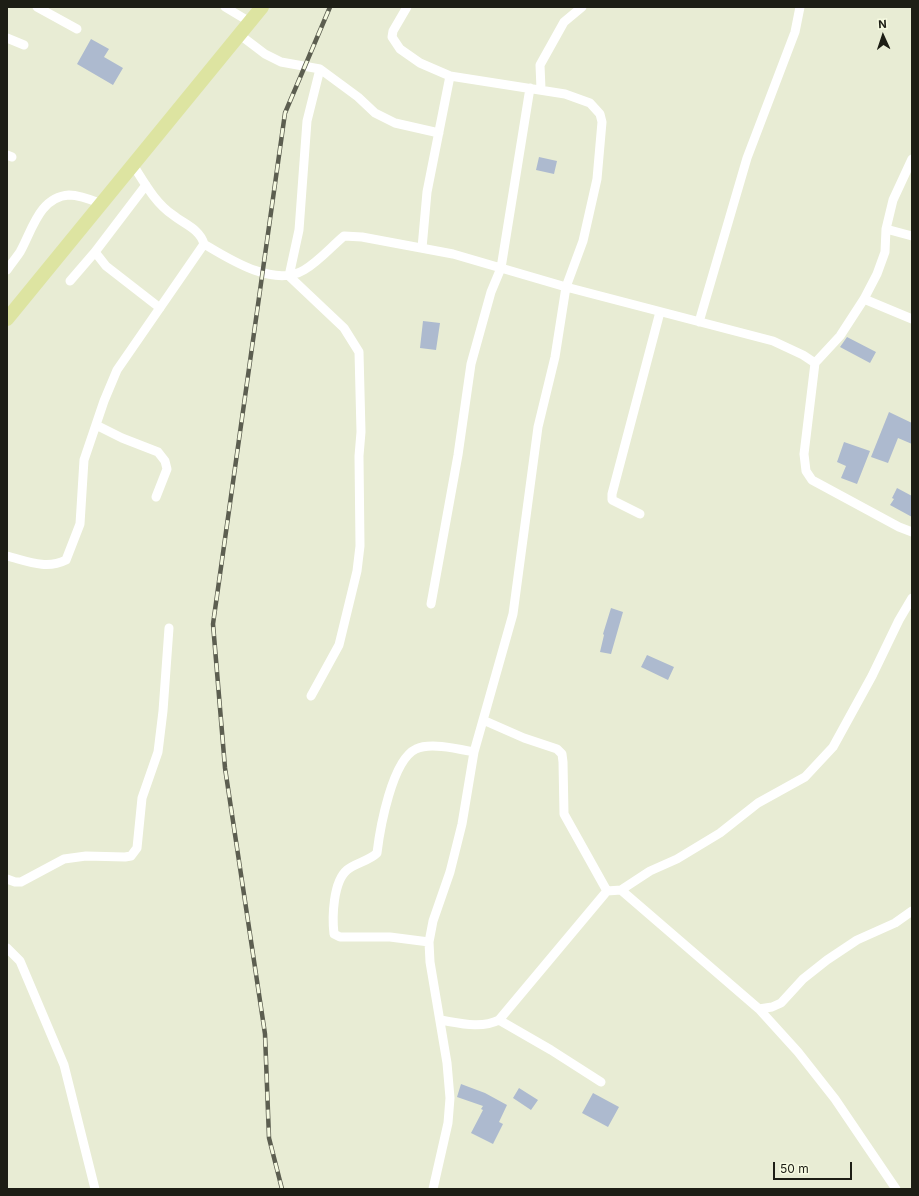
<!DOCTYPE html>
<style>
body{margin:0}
#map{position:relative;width:919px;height:1196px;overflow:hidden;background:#e8ecd4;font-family:Inter,sans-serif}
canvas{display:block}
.frame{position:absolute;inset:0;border:8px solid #1d1e15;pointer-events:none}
.north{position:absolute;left:863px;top:16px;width:40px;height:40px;-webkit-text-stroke:3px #f6fae1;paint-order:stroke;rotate:357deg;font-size:11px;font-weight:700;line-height:16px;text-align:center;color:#1d1e15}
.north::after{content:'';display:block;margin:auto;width:14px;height:18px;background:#1d1e15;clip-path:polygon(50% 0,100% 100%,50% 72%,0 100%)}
.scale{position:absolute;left:773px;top:1162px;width:79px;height:18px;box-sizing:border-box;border:2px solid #1d1e15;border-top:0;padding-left:5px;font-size:12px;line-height:14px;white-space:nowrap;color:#1d1e15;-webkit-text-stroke:3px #f6fae1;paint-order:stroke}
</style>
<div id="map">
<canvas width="919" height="1196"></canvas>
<div class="frame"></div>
<div class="north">N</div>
<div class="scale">50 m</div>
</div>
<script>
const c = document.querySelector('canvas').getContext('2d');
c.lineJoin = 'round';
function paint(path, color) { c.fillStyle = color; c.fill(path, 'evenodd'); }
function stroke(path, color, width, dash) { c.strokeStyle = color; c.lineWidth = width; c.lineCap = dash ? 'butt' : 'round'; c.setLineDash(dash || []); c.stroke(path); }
paint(new Path2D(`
 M91,39L109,49L104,57L123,68L113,85L77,64Z
 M539,157L557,161L554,174L536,170Z
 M423,321L440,323L436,350L420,348Z
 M847,337L876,352L870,363L840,347Z
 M889,412L912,423V444L898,438L888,463L871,457Z
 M844,442L870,451L857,484L841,478L846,466L837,462Z
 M897,488L912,496V517L890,505L894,499L892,498Z
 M611,608L623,612L611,654L600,652L604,635L603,634Z
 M647,655L674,667L668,680L641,667Z
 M461,1084L485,1093L507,1105L499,1122L503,1124L493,1144L471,1133L483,1110L481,1109L483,1106L457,1097Z
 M519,1088L538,1100L531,1110L513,1098Z
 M593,1093L619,1107L608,1127L582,1113Z`), '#adbacf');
stroke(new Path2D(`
 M37,7L77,29
 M225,7L250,22
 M407,7L393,31L392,37L400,49L420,63L450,76L565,94L590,103L600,114L602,122L597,179L583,241L566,287L555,357L538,427L513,614L474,752L462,824L450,872L433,921L429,942L430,962L447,1063L450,1098L448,1123L433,1189
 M240,35L265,54L281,62L320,69L307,121L299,230L289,276L344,328L359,352L361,432L359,456L360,546L357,571L339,645L311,696
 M7,38L24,45
 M320,69L358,97L375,113L395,123L439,133
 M541,89L540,65L564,22L582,7
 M7,155L12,157
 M912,159L893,200L886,229L885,252L877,274L864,299L840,336L815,363L804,454L806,471L812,480L899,527L912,532
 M146,185L95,252L106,266L160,308
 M886,229L912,236
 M204,244C229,259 274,288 304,270C318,262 331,247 344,236L362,237L453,254L566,287L773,341L803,355L815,363
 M422,248L427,192L450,76
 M7,270C11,264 16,258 20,252C32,231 39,197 69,195C80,195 92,200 102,204
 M70,281L95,252
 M864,299L912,319
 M699,322L747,158L795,32L800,7
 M96,425L122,438L158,452L165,461L167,469L156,497
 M640,514L612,500V494L660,312
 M7,556C27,561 46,570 66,560L80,524L84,460L104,401L117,370L204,244C200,229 184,224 173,215C155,203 144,182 133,165
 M431,604L458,455L471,364L491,292L501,268L530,88
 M483,720L524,738L557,749L562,754L563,762L564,814L607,891L621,890L650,871L677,859L720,833L758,803L805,777L833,747L872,676L899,620L912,598
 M7,879L15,882H21L64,859L86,856L125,857L131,856L137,848L142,798L158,752L163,711L169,628
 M621,890L759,1009L798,1052L835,1099L896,1189
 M429,942L390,937H340L334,934C332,917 333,882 347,870C355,863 369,861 377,853C380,828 392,760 416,749C430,742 459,749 474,752
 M7,948L20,961L64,1065L95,1189
 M759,1009L772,1007L781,1003L803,979L827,960L857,940L895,923L912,911
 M440,1020C459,1023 481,1029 499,1020L607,891
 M499,1020L551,1050L601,1082`), '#fff', 9);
stroke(new Path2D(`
 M7,319L262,7`), '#dde4a1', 14);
const rail = new Path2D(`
 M282,1189L269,1138L265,1034L225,768L213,624L285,113L330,7`);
stroke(rail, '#5c5e50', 4.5);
stroke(rail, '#f6fae1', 3, [9]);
</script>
